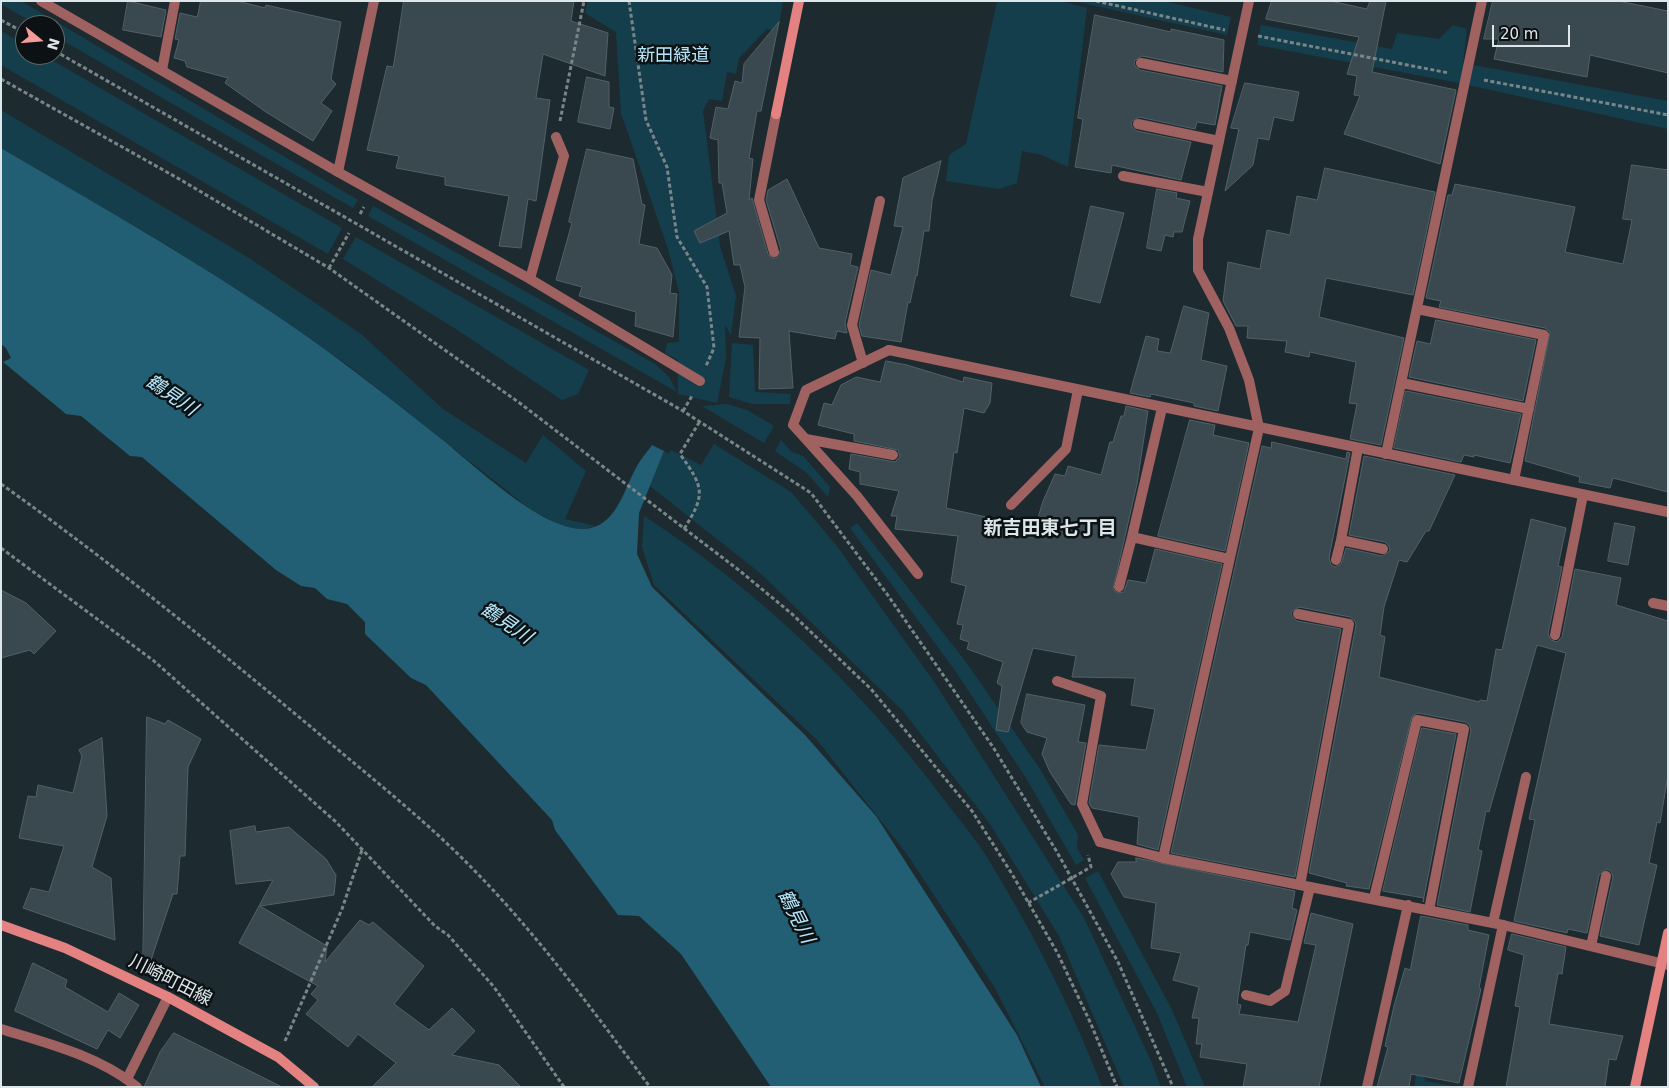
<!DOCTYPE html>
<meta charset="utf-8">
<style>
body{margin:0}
#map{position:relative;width:1669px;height:1088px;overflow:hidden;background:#1d2b30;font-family:"DejaVu Sans",sans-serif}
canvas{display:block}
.frame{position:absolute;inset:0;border:2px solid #dde6e9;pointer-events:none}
.north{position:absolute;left:15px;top:15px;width:50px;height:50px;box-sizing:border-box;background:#0c1214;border:1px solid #606769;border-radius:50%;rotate:107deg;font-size:14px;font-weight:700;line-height:20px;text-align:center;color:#dde6e9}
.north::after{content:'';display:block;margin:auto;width:18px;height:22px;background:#f59b99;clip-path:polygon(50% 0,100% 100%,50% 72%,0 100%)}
.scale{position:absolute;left:1492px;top:25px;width:78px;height:22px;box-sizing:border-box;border:2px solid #dde6e9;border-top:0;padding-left:6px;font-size:15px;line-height:18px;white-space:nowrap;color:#dde6e9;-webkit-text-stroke:4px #0c1214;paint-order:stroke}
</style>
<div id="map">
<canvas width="1669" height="1088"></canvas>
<div class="frame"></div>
<div class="north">N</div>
<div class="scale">20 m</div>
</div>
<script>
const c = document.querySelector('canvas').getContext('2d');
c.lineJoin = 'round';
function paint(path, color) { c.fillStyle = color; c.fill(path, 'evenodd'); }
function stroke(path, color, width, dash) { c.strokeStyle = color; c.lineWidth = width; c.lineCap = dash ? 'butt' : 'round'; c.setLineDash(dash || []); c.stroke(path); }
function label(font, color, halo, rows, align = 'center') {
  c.font = font + ' "DejaVu Sans","Noto Sans JP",sans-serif'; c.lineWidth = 5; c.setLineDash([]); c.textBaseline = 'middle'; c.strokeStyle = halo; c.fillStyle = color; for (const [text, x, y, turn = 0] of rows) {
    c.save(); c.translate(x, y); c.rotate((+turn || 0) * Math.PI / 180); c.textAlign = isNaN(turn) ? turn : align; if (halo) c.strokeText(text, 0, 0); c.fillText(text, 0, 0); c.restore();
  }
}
paint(new Path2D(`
 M1,1H21L358,200L353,208L55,36V25H37L1,4Z
 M588,1H783L778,31L767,29L739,58L736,74L727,72L722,101L709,99L703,111L720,246L736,296L731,335L725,325L726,358L717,403L678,394V360L665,353L667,343L679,342V292L668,249L621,113L616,32L585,13Z
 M997,1H1060L1087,8L1068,167L1042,155L1022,151L1017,183L999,189L946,181L949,155L966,144Z
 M1073,1H1164L1231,17L1227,35Z
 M1261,25L1392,49L1397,33L1439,39L1453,25L1467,29L1463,63L1668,101V129L1459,83L1257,45Z
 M1,31L25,45V55H43L342,228L328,254L1,65Z
 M1,110L249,258L361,334L443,409L526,463L543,435L586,471L565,519L596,526L584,529L565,528L530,509L349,366L255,301L165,244L1,148Z
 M373,206L655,364L669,377L677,392L368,216Z
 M356,237L589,370L578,394L562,400L459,331L343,259Z
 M732,343L753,345L755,392L791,394L790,404H752L729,397Z
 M727,404L747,410L774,426L764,443L702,406Z
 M781,440L792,452L803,456L830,487L828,497L807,473L775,451Z
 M714,444L791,492L836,545L935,683L1084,918L1151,1061L1161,1087H1124L1059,936L990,824L903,711L760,573L650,486L664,451L668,454L671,450L701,465Z
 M644,516C759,591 860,687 942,797C956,816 972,834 985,854C1030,927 1071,1006 1102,1087H1045L995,988L907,854L817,740L654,585L642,547Z
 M857,523L966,662L1040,769L1078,835L1077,848L1084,860L1076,865L1026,778L954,669L850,528Z
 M1098,871L1172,1010L1205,1087H1187L1157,1013L1085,878Z
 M1418,1066H1423L1425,1081L1457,1087H1414Z`), '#153e4c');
paint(new Path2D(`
 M1,148C86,198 171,246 253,300C320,343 382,392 444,441C476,467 542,530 583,529C616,528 623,491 636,468C640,460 647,452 652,445L664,451L639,513L637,554L652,587L805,735L876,816L1017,1035L1041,1087H771L681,954L639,916L618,915L555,830L552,820L426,685L411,678L365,634V622L347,604L327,599L315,588L301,586L276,570L142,457L130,456L81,416L66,414L3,362L11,358L6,348L1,344Z`), '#225f74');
const building = new Path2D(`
 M128,1L166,10L161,37L123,30Z
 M201,1H237L265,8L266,5L341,22L331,79L336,84L321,103L332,111L313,141L266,112L225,83L228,78L187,67L185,61L174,58L179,40L175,39L180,13L197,17Z
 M404,1H574L571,21L608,33L605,76L543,54L536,98L550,100L536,201L528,199L521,248L499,246L509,196L445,185V177L396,168L399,156L367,150L387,66L393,67Z
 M1272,1H1330L1367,9L1370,1H1386L1372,72L1456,90L1440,164L1344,134L1360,96L1354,95L1357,76L1347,74L1359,37L1266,19Z
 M1493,1H1618L1668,11V73L1590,55L1587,77L1494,59L1499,39H1484Z
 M1095,15L1171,32V29L1224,40L1223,72L1142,56L1134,61L1135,66L1140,70L1222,86L1215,125L1197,122L1195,129L1139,117L1131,122L1132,127L1137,131L1191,142L1181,180L1112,165L1111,173L1075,167L1083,119L1078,118Z
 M779,22L761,111H757L749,158L753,159L749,200L752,198L768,254L772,258H776L781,250L766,200L768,190L787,179L819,248L852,254L850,265L858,267L845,323L847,333L837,331L835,339L789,331L793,388L759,389L760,338L739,337L745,287L740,265H734L729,231L700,243L694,231L727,213L722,183H719L718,140L710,138L716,107L728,109L735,81L742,83L744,64Z
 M587,77L609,82V107L614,108L610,129L578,122Z
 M1245,83L1299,92L1293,121L1274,117L1269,140L1258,138L1253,165L1225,191L1239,129L1231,128Z
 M587,149L633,159L642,204L645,205L639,244L657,248L672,275L670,293L677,294L673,337L635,326L636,312L579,296L582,287L556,280L572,223L569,222Z
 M941,161L932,201L929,231H924L917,276L916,275L910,303L908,302L901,342L862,336L859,325L871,270L891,275L903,227L894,226L903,178Z
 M1632,165L1668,170V492L1613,478L1610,488L1579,482L1580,477L1525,461L1550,332L1545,328L1439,307L1441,301L1426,298L1448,195H1452L1455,184L1575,207L1565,252L1623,264L1632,220L1623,219Z
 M1325,168L1435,192L1413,295L1326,278L1319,317L1404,338L1381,445L1350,439L1357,404L1349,403L1356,362L1310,352L1309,357L1285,352L1287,341L1247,338L1248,326H1236L1223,301L1228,262L1260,269L1267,230L1290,235L1297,196L1317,200Z
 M1157,189L1177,193L1176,198L1190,201L1182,232H1174L1173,237L1165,235L1161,251L1147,248Z
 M1091,206L1124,213L1100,303L1071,296Z
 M1184,306L1209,313L1201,360L1227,366L1218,411L1194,406V403L1151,394L1150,397L1130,393L1146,336L1159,339L1157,351L1170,353Z
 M1436,320L1536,340L1523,401L1409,377L1417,341L1430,344Z
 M886,361L907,365L963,382L964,377L992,383L990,403L984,413L964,408L957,453L954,452L946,508L1035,528L1043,501L1055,474L1065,476L1068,466L1101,475L1110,442H1113L1121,416H1124L1126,406L1148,411L1137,484L1113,589L1117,593L1124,592L1128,580L1146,583L1155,549L1222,564L1158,850L1137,844L1139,817L1092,808L1089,803L1099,745L1146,750L1155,709L1131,705L1135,678L1072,677L1076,656L1033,648L1008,732L996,730L1002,686L997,683L1003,662L967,649L969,642L960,639L963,625L957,624L966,586L951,582L958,536L895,529L897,516H891L899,491L860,484V472L849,469L851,454L895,462L900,457L898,450L854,441V434L818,425L824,403L832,405L841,385L856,377L880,382Z
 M1406,391L1521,414L1510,463L1474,455V457L1464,455L1461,462L1394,448Z
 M1190,420L1215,425L1213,435L1249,443L1225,551L1158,536Z
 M1272,442L1346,459L1347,452L1350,453L1329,558L1331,565L1335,567L1341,564L1346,548L1382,556L1390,551L1389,546L1385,542L1349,535L1364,456L1455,475L1429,531H1426L1407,562L1399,560L1384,607L1380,635L1385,637L1379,677L1479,702L1480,700L1487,701L1496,649L1502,650L1531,519L1566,528L1558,566L1562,567L1548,634L1551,640L1557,642L1562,637L1575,569L1621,578L1616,605L1668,621V775L1660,823L1657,822L1649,863L1657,865L1639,945L1600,936L1613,877L1611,871L1607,869L1599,875L1587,933L1568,929L1567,933L1514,921L1535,820L1529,819L1566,653L1537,645L1489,812L1486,811L1478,850L1482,851L1470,912L1437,905L1471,730L1469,724L1465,722L1418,713L1412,716L1369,889L1346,886L1347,883L1309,873L1356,625L1355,621L1350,617L1299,607L1291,612L1292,617L1297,621L1341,629L1295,877L1171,853L1262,446L1271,448Z
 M1615,523L1635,527L1628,565L1608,561Z
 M1,590L26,603L56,631L34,654L30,650L1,658Z
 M1027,694L1085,705L1078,742L1086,743L1075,805L1071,804L1050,772L1042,754L1047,738L1027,732L1021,723Z
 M147,717L165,724L168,720L201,739L188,767L185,856H180L177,894H173L147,972L143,971Z
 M1422,728L1456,734L1423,902L1424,898L1383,891Z
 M102,738L107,816L92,867L111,878L115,940L23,908L31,888L49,892L64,846L19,838L28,796L36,797L38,785L73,793L82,756L79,750Z
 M255,826L256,832L289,827L326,859L336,875L334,895L260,906L327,946L325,962L360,920L369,925L373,922L424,966L394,1004L429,1030L452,1008L475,1031L452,1055L499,1065L521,1087H372L396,1063L358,1034L348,1047L306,1014L318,1000L311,994L318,986L239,943L273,880L236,884L230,831Z
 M1136,858L1295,891L1292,908L1297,910L1290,940L1250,932L1248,945H1246L1237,1004L1241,1005L1239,1014L1298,1022L1316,945L1304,943L1311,913L1353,924L1319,1087H1243L1247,1064L1200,1057L1202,1044H1196L1199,1018H1192L1199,987L1173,980L1181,953L1151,948L1156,903L1124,897L1111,874L1118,862H1136Z
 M1421,916L1468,925V930L1489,935L1479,988L1481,989L1459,1083L1411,1074L1409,1087H1377L1388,1047L1385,1046L1394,1006L1405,968L1410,970Z
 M1512,934L1566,947L1562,974L1558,973L1549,1024L1623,1036L1616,1060L1609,1059L1605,1087H1506L1520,1007L1515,1006L1524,955L1508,950Z
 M33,963L67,980L65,987L108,1012L119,993L139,1005L120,1038L108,1030L97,1049L15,1011Z
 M174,1033L282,1087H144L160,1052Z`);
paint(building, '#3a494f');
stroke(building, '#526167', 1);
stroke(new Path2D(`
 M629,1L646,120L667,167L677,237L707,287L714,348L706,366
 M1096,1L1225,30
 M1,20L25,33
 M1258,36L1449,73
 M55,51L683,411L811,493L887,594L993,747L1057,852L1118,962L1173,1087
 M1,79L181,180L329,268L521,404L740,571L792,614L871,689L972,811L1012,874L1058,954L1091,1024L1117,1087
 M1484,80L1668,115
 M560,121L584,1
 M360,214L364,207
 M329,268L349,233
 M683,411L692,396
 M1,484C108,560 210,643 311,727C365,773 422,817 472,868C538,935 594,1012 650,1087
 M684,529C706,494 704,488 680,454L700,421
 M1,548L154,661L336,822L435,926L448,935L494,987L564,1087
 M1028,903L1091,867L1088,855
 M285,1041L342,909L362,850`), '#7a8589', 3, [4, 2.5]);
stroke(new Path2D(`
 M1141,63L1232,81
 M162,70L175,1
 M1138,124L1219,141
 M338,172L530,279L700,381
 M1123,176L1208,192
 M774,252L759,200L776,114
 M530,279L564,156L556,137
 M1417,309L1544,335L1514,480
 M889,350L806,390L793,425L857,496L918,574
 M863,363L852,325L880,201
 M1402,383L1529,409
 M1162,408L1132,537L1229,559
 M806,439L893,455
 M1358,448L1341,540L1383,549
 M1386,454L1482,1
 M1011,505L1066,449L1078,390
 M1336,560L1341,540
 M1119,587L1132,537
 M1653,603L1668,606
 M1298,614L1349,624L1300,885
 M1555,635L1583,495
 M1057,681L1101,696L1082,804L1100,842
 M1374,898L1417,720L1464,729L1429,910
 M1493,923L1526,777
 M1591,946L1606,876
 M1246,995L1270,1001L1285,991L1310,887
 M1468,1087L1503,925`), '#9f6261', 10);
stroke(new Path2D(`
 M41,1L338,172L374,1
 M889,350L1668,512
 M1100,842L1163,858L1503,925L1668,965
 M1163,858L1259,428L1249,380L1229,328L1198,270V239L1249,1
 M1,1029C47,1043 99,1056 137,1087
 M127,1079L168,997
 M1367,1087L1408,905`), '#9f6261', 10);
stroke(new Path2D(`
 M776,114L799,1
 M1,925L65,948L168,997L278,1057L314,1087
 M1635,1087L1668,933`), '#e38280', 10);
label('18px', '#b4e6fa', '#0c1214', [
 ["新田緑道",673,56]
]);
label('18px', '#dde6e9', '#0c1214', [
 ["川崎町田線",170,981,27]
]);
label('italic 19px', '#b7e9fd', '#0c1214', [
 ["鶴見川",171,396,34],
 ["鶴見川",506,624,34],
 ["鶴見川",795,917,63]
]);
label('bold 19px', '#dde6e9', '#0c1214', [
 ["新吉田東七丁目",1050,529]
]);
</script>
